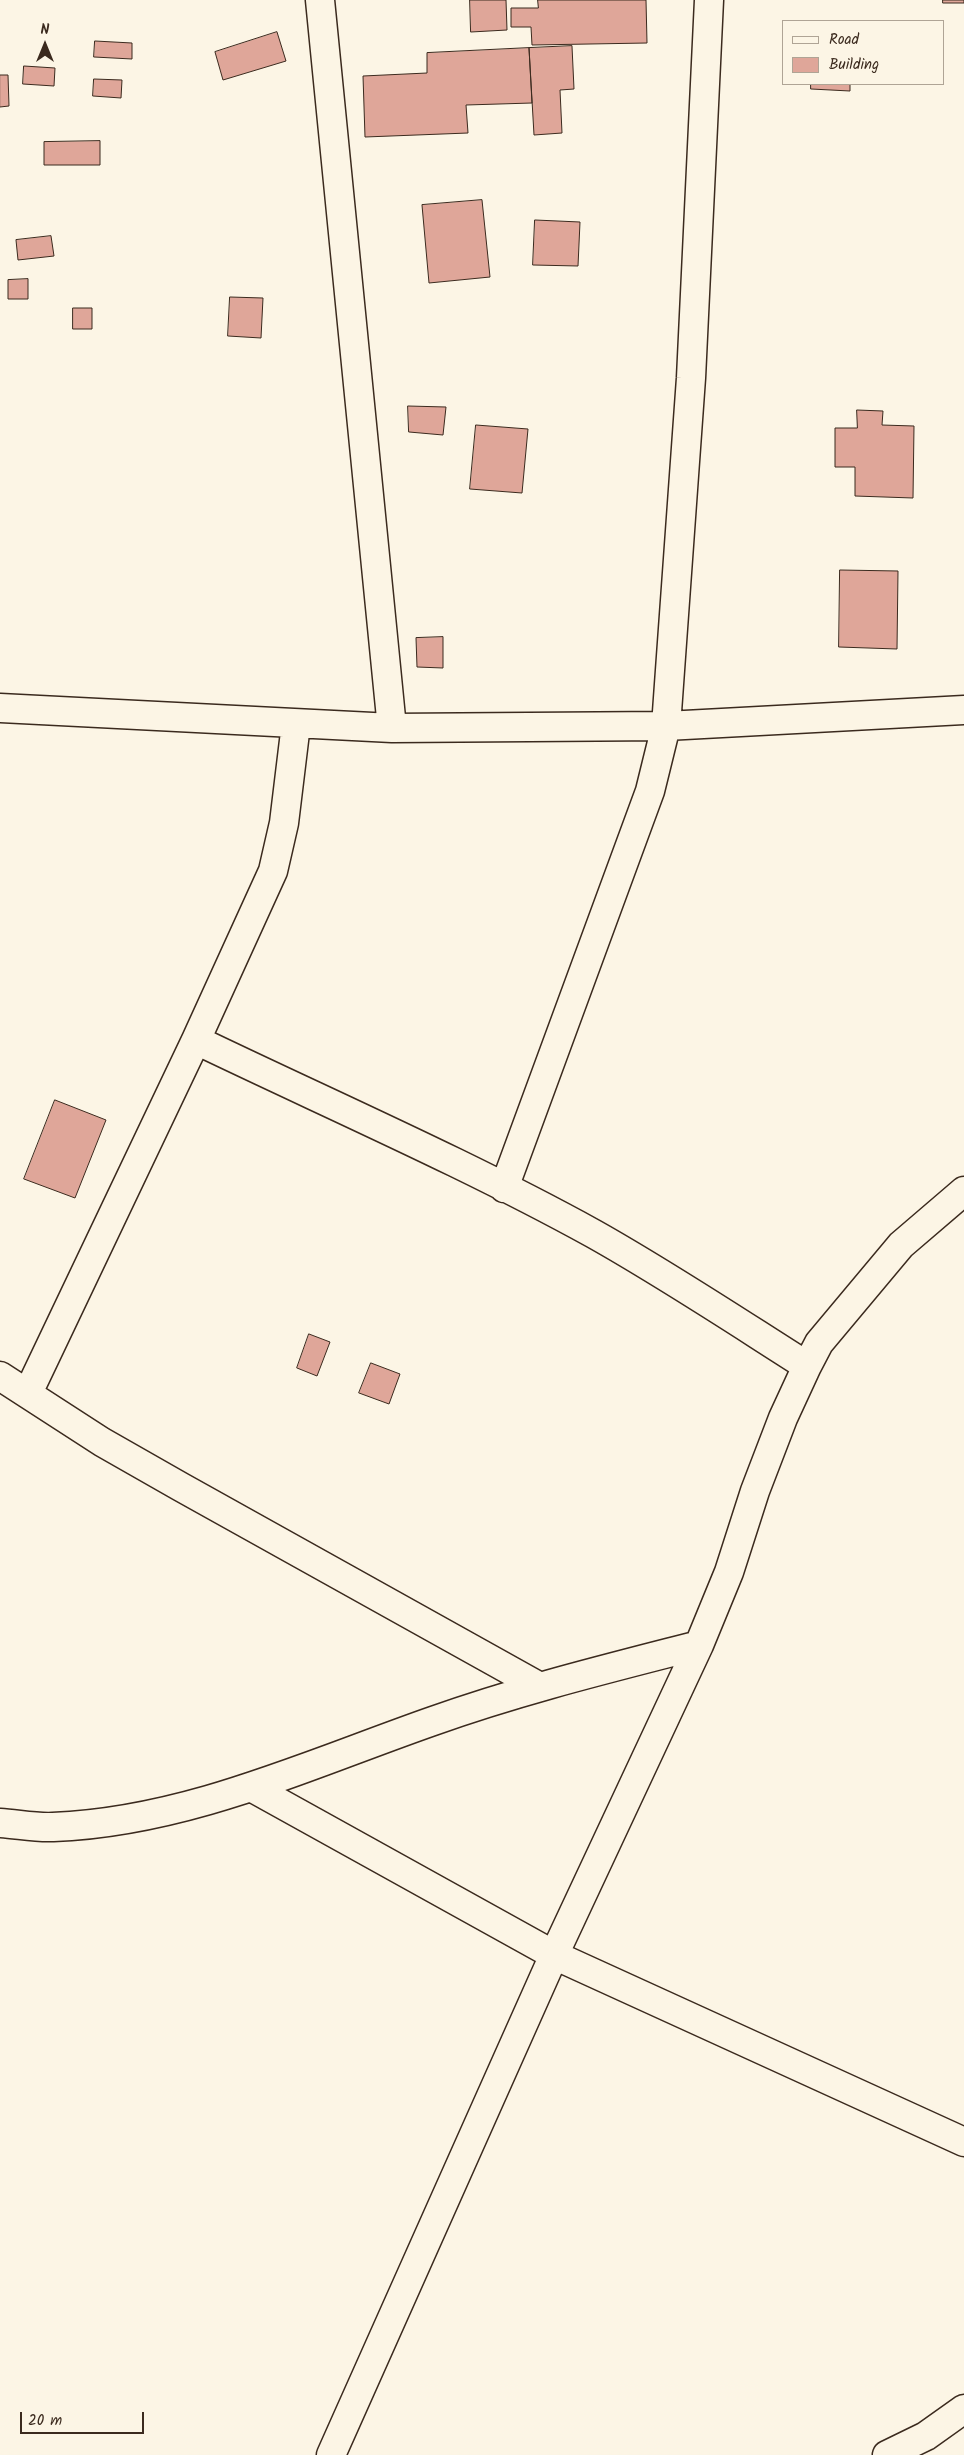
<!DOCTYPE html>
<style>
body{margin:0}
#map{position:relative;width:964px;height:2455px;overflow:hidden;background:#fcf5e5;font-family:Kalam,sans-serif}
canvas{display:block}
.legend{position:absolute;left:782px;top:20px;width:162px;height:65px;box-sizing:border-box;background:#fcf5e5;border:1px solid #afa495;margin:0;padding:6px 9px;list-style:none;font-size:15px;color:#3b2a1e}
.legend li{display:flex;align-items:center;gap:10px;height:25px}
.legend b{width:25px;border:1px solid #afa495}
.north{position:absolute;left:20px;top:20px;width:50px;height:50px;-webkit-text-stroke:4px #fcf5e5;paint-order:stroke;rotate:0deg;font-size:14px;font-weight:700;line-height:20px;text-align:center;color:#3b2a1e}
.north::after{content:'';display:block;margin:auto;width:18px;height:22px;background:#3b2a1e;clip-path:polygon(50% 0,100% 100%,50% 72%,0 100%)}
.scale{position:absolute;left:20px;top:2412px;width:124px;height:22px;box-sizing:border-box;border:2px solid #3b2a1e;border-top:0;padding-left:6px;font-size:15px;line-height:18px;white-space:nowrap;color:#3b2a1e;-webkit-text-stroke:4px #fcf5e5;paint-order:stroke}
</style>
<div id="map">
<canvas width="964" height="2455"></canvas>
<ul class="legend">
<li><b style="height:6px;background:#fcf5e5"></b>Road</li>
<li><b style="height:14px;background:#dfa699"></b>Building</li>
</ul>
<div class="north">N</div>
<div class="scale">20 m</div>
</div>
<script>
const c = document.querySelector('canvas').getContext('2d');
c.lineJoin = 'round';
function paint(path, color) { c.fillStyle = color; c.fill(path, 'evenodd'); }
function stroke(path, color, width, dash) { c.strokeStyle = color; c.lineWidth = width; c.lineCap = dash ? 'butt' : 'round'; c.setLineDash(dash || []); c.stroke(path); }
const building = new Path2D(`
 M470,0H506L507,30L471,32Z
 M538,0H646L647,43L532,45L531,27H511V8H538Z
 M943,0H964V3H943Z
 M277,32L286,61L223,80L215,52Z
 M95,41L132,43V59L94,57Z
 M572,46L574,89L560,90L562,133L534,135L529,48Z
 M529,48L532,103L466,105L468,133L365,137L363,76L427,73V53Z
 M24,66L55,68L54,86L23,84Z
 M0,75H8L9,106L0,107Z
 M94,79L122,80L121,98L93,96Z
 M811,84H850V91L811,89Z
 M100,141V165H44V142Z
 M482,200L490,277L429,283L422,205Z
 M535,220L580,222L578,266L533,265Z
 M51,236L54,256L18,260L16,240Z
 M28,279V299H8V280Z
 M230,297L263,298L261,338L228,336Z
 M73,308H92V329H73Z
 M408,406L446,407L443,435L409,432Z
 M857,410L883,411L882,425L914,426L913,498L855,496V467H835V428H857Z
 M476,425L528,429L522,493L470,489Z
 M840,570L898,571L897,649L839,647Z
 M443,637V668L417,667L416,638Z
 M55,1100L106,1120L75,1198L24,1179Z
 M309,1334L330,1342L317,1376L297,1368Z
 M371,1363L400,1374L389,1404L359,1393Z`);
paint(building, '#dfa699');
stroke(building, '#3b2a1e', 1);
const minor = new Path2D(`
 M320,0L392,728
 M0,708L392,728L666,726L964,710
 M196,1040C329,1104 465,1163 594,1234C667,1275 736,1321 807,1366
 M504,1188L650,791L666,726L691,378L709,0
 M0,1376L102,1442L181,1487L540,1687
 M28,1393L196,1040L273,871L284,823L296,724
 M251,1787L554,1955L964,2142
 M0,1823C17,1824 36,1828 53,1827C186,1822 310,1764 433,1721C520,1690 610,1668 699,1645
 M331,2455L554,1955L699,1645L729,1572L755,1491L783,1418L807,1366L819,1343L901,1245L964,1191
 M887,2455L926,2436L964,2409`);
stroke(minor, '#3b2a1e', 31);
stroke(minor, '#fcf5e5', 28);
</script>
